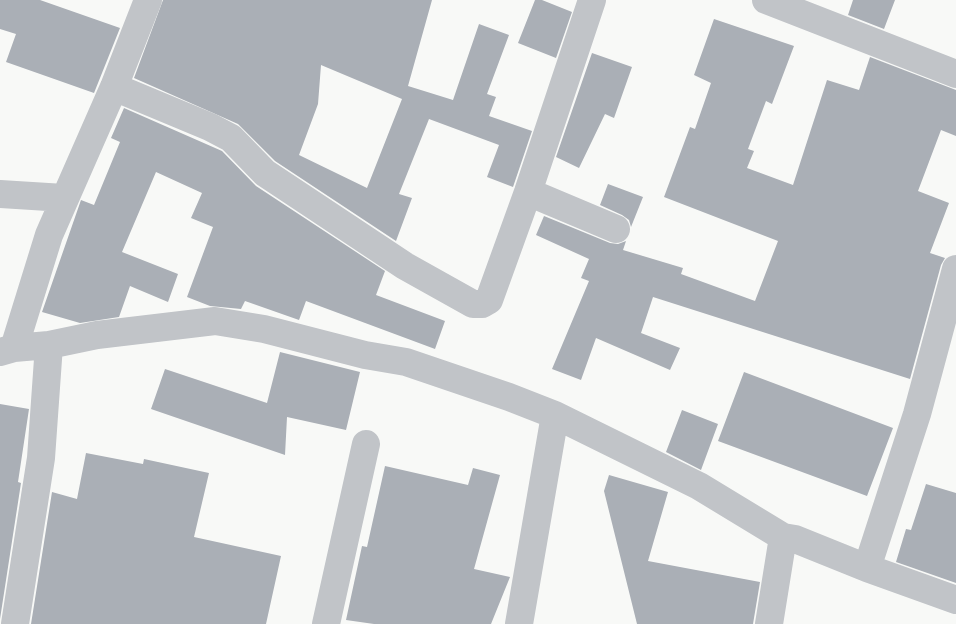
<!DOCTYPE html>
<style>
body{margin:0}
canvas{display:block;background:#f8f9f7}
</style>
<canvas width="956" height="624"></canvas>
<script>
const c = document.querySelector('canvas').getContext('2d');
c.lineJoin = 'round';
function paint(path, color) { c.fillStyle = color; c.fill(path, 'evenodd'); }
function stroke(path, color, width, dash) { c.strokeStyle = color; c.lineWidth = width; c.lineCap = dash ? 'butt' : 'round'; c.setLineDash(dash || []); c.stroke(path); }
paint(new Path2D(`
 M0,0H40L120,28L94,93L6,62L16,34L0,29Z
 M163,0H432L408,86L453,100L479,24L509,35L487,94L496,97L489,116L532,131L513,187L487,177L499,145L429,119L399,194L412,198L396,241L275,161L238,124L134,78ZM321,65L402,99L367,188L299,155L318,104Z
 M535,0H542L572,12L556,58L518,43Z
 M853,0H895L884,29L848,15Z
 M714,19L794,46L772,104L766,101L748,149L754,151L747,168L793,185L827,80L859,90L870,57L956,90V136L941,130L918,191L949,203L930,253L945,258L941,265L910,379L653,297L641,333L680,348L670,370L596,338L581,380L552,369L589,281L581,278L589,259L536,235L544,216L610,243L618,244L626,241L623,250L683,268L681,274L755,301L778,241L664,197L690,127L695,129L711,83L694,75Z
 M592,53L632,67L614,118L605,114L579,168L556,157Z
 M124,108L222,151L256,186L385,271L376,295L445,321L435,349L306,301L299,320L245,301L241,309L210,306L187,297L213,227L191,218L202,193L156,172L122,252L178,274L168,302L130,286L119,317L80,323L42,312L81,200L94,205L120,142L111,138Z
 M608,184L643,197L631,227L629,220L622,215L600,205Z
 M280,352L360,372L346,430L287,417L285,455L151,409L165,369L267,403Z
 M744,372L893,428L867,496L718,441Z
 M0,404L29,409L18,482L21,483L0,619Z
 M682,410L718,424L701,470L666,452Z
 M86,453L143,464L144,459L209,473L194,537L281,556L266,624H31L52,492L77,499Z
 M385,466L468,485L473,468L500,475L474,569L510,577L491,624H374L346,620L362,546L367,547Z
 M609,475L668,492L648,561L760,582L753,624H637L604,491Z
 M926,484L956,493V583L896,562L906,529L911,530Z`), '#aaafb6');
stroke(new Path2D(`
 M766,0L956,74
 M114,87L210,127L231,138L265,173L405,266L473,304H482L489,300L528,192L592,0
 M528,192L616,229
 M0,194L64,198
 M14,348L49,235L114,87L148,0
 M0,352L14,348L49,345L97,335L215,321L264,329L365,355L406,362L509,397L555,415L699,486L783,537L795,539L867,568L956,600
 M867,568L917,414L956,269
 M15,624L41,458L49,345
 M326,624L366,444
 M519,624L555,415
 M769,624L783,537`), '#c1c4c8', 28);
</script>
